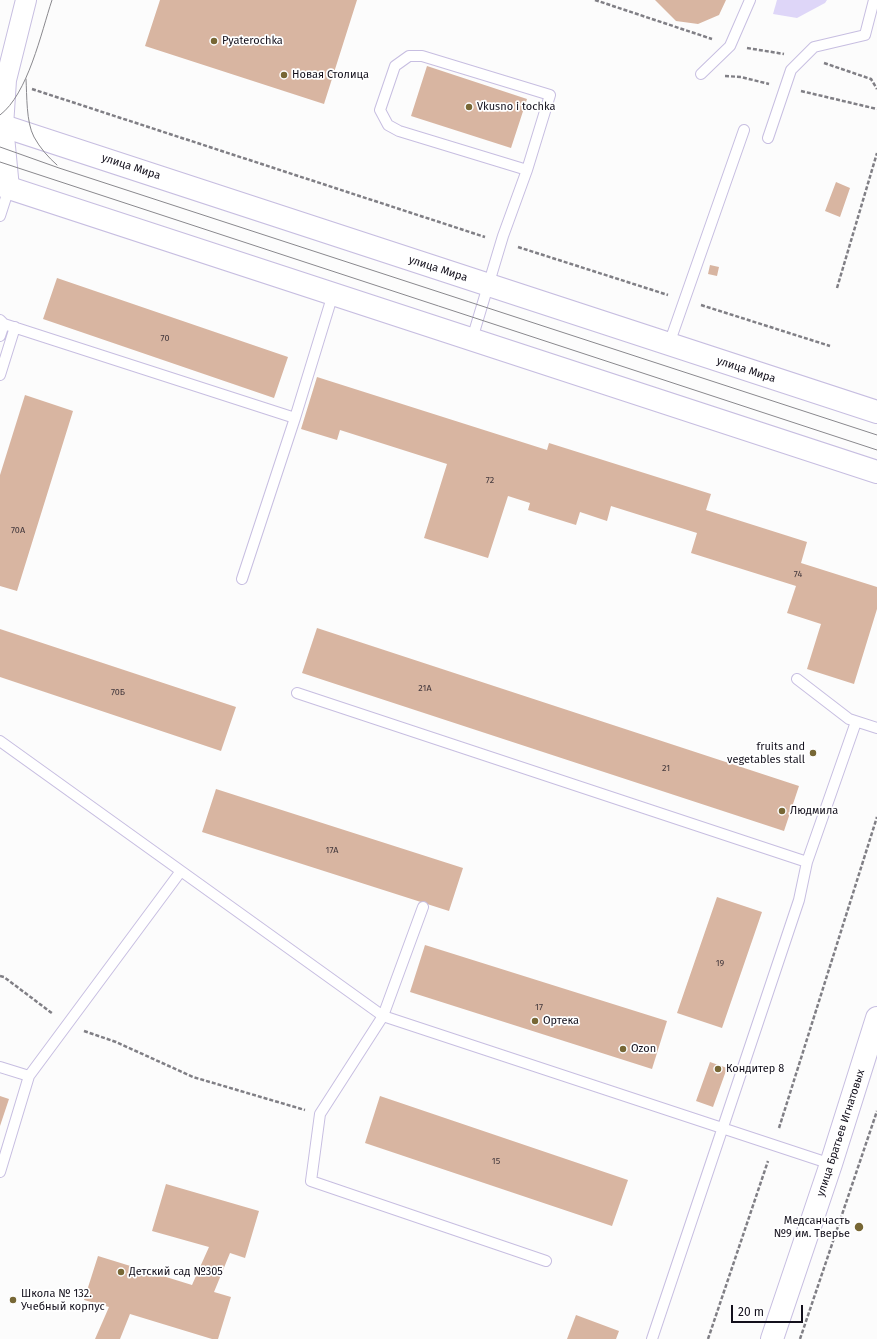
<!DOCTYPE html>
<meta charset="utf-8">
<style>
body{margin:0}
#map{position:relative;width:877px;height:1339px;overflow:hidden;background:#fcfcfc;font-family:"Fira Sans",sans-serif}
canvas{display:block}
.scale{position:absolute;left:731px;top:1305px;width:72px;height:18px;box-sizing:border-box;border:2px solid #13101c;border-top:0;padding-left:5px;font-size:12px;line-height:14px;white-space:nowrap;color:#13101c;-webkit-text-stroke:3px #fff;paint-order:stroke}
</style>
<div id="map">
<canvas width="877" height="1339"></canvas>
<div class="scale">20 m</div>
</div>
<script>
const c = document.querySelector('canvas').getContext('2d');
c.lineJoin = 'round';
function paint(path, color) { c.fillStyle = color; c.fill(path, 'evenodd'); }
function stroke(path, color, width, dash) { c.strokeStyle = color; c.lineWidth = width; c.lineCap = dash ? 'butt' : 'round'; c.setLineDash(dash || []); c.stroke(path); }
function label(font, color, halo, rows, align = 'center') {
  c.font = font + ' "Fira Sans",sans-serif'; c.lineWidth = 3.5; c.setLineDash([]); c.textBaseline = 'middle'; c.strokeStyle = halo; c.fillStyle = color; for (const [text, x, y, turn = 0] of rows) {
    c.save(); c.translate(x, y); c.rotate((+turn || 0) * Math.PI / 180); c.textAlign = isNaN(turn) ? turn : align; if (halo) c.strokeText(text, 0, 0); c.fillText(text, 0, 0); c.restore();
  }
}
paint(new Path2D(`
 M777,0H827L825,3L797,18L773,14Z`), '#ded6f8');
paint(new Path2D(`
 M160,0H357L324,104L145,46Z
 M655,0H726L719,15L698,24L676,21Z
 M427,66L527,99L511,148L411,116Z
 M836,182L850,188L840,217L825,211Z
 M710,265L719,267L717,276L708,274Z
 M57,278L288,357L274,398L43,319Z
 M317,377L547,450L549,443L711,494L706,510L807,542L801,563L877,587V609L854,684L807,669L821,624L787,613L796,586L691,553L697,533L611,506L607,521L580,512L576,525L528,510L530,503L508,496L488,558L424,538L447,464L340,430L337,440L301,429Z
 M25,395L73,411L17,591L0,586V475Z
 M317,628L799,786L784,831L302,673Z
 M0,629L236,707L221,751L0,677Z
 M216,789L463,868L449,911L202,832Z
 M717,897L762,912L722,1028L677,1013Z
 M425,945L667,1021L652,1069L410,992Z
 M710,1062L727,1068L713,1107L696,1101Z
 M0,1096L9,1099L0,1126Z
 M380,1096L628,1180L612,1226L365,1143Z
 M166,1184L259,1211L245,1258L230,1253L214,1292L231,1297L218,1339H212L130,1314L120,1339H95L109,1307L84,1300L98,1256L192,1285L209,1247L152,1231Z
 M576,1315L619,1331L616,1339H567Z`), '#d8b5a1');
const lane = new Path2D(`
 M409,56H422L550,95L527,170L399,131L388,125L380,110L395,66Z
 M701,74L730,46L750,0
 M768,138L791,70L814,47L865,35L874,0
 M0,216L9,188
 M0,320L4,324L295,418L333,294
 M0,336L4,324
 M472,339L503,236L527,170
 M669,344L744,130
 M0,375L15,327
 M242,579L295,418
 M797,679L849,719L877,728
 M297,693L807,862
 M0,741L383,1016L831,1164
 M423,907L383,1016L320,1114L311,1181L546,1261
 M0,1067L29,1076
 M0,1172L29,1076L181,871
 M652,1339L799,900L807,862L856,722`);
const street = new Path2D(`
 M9,188L3,126L6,80L26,0`);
const secondary = new Path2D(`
 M0,125L877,412
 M0,185L877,472
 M772,1339L831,1164L877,1018`);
stroke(lane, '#c7bee1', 12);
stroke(street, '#c7bee1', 22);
stroke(secondary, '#c7bee1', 24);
stroke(new Path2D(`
 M595,0L712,39
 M747,48L784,54
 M824,63L871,79L877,89
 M725,76L741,77L769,84
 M32,89L485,237
 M801,91L877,109
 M518,247L668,295
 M837,288L877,153
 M701,305L830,346
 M0,976L4,977L53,1014
 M84,1031L116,1042L193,1077L305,1110
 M779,1128L877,817
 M708,1339L768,1161
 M800,1339L877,1111`), '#807f85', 2.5, [4, 2]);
stroke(lane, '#fff', 10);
stroke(street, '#fff', 20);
stroke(secondary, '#fff', 22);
stroke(new Path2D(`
 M26,79C27,95 26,122 34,137C40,148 48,157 57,165
 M0,115C28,94 41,33 52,0
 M0,147L59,168L877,435
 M0,162L877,450`), '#89888d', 1);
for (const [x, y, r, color] of [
 [214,41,4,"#776735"],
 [284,75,4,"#776735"],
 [469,107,4,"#776735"],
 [813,753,4,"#776735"],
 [782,811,4,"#776735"],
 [535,1021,4,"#776735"],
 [623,1049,4,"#776735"],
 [718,1069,4,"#776735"],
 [859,1227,5,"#776735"],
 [121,1272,4,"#776735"],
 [13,1300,4,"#776735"]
]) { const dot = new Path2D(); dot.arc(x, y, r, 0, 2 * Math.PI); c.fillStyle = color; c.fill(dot); stroke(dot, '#fff', 1.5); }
label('9px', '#44393d', null, [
 ["70",165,338],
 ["72",490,480],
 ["70А",18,530],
 ["74",798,574],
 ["21А",425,688],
 ["70Б",118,692],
 ["21",666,768],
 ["17А",332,850],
 ["19",720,963],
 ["17",539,1007],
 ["15",496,1161]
]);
label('11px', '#13101c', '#fff', [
 ["Pyaterochka",222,41],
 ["Новая Столица",292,75],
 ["Vkusno i tochka",477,107],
 ["fruits and",805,747,"right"],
 ["vegetables stall",805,760,"right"],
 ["Людмила",790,811],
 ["Ортека",543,1021],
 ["Ozon",631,1049],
 ["Кондитер 8",726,1069],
 ["Медсанчасть",850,1221,"right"],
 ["№9 им. Тверье",850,1234,"right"],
 ["Детский сад №305",129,1272],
 ["Школа № 132.",21,1294],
 ["Учебный корпус",21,1307]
], 'left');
label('11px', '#13101c', '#fff', [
 ["улица Мира",131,167,18],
 ["улица Мира",438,269,18],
 ["улица Мира",746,370,18],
 ["улица Братьев Игнатовых",841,1133,-72]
]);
</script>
